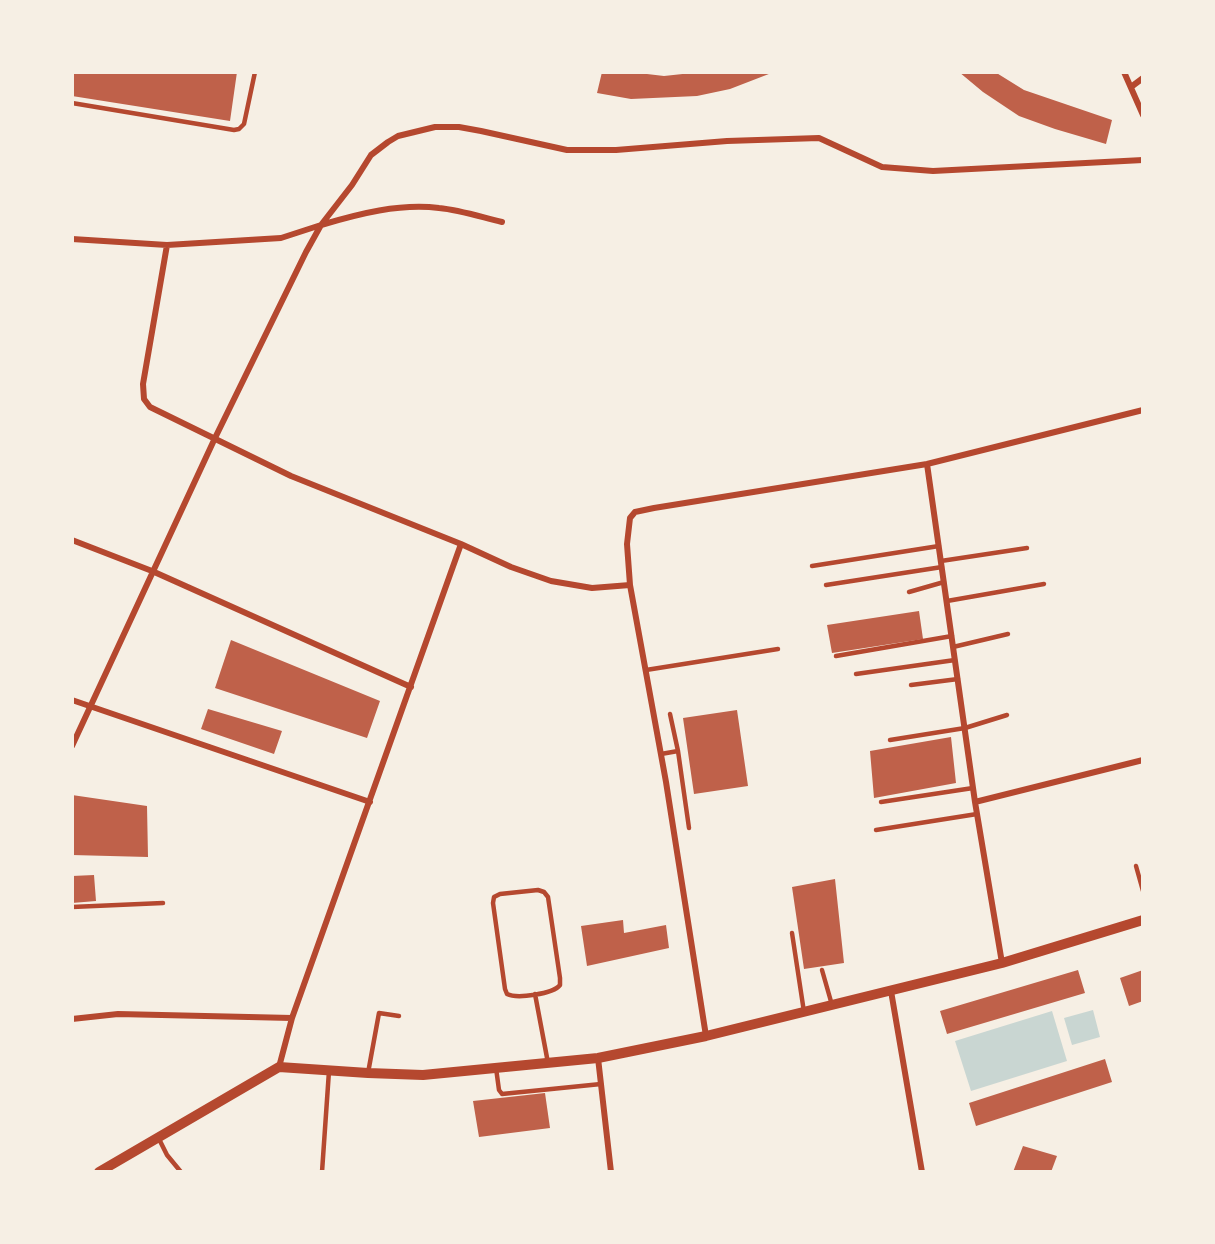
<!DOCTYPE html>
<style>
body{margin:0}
#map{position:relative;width:1215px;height:1244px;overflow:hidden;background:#f6efe4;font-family:Commissioner,sans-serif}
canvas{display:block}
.frame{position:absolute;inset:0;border:74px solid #f6efe4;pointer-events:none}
</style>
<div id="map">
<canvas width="1215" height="1244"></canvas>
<div class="frame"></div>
</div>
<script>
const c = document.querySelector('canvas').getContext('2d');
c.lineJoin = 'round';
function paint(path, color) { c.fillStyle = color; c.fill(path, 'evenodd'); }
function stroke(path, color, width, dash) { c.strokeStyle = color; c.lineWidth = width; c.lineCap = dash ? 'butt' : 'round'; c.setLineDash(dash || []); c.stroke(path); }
paint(new Path2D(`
 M1093,1010L1100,1037L1072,1045L1064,1018Z
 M1052,1011L1067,1061L971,1091L955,1041Z`), '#c9d6d2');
paint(new Path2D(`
 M72,72H237L230,121L72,96Z
 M602,72H630L664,76L701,72H774L730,89L697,96L631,99L597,93Z
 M959,72H995L1024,90L1112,120L1106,144L1055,129L1019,116L983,92Z
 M919,611L923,639L832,653L827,625Z
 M231,640L380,701L367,738L215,688Z
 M208,709L282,731L274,754L201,729Z
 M737,710L748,786L694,794L683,718Z
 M951,737L956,783L874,798L870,751Z
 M72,795L147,806L148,857L72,855Z
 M94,875L96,901L72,903V876Z
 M835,879L844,963L804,969L792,887Z
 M623,920L624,933L666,925L669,948L587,966L581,926Z
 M1078,970L1085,993L947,1034L940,1011Z
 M1143,970V1001L1129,1006L1120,978Z
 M1105,1059L1112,1082L976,1126L969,1103Z
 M545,1093L550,1128L479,1137L473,1101Z
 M1023,1146L1057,1156L1051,1172H1013Z`), '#bf614a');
stroke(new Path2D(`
 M72,103L234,130L239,129L244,124L255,72
 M941,561L1027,548
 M812,566L939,546
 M826,585L942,567
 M909,592L944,582
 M947,601L1044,584
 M953,647L1008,634
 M836,656L952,636
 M646,670L778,649
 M856,674L955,660
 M911,685L958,679
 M890,740L965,728L1007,715
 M678,751L689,828
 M661,754L678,751L670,714
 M881,802L973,788
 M876,830L977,814
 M1136,866L1143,891
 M538,890L544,892L548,897L560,978V985C553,994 517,999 507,994L505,989L493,903L494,897L500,894Z
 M72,907L163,903
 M792,933L804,1012
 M822,970L832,1005
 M535,994L548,1063
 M496,1068L499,1090L502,1094L601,1084
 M368,1073L379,1013L399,1016
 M158,1137L167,1155L181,1172
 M322,1172L329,1071`), '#b5482f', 4.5);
stroke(new Path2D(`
 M1124,72L1143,115
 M1131,87L1143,78
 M72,239L167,245L281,238L321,225L352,185L371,155L388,142L398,136L435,127H459L481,131L567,150H616L727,141L819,138L882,167L933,171L1143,160
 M167,245L143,384L144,399L150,407L291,476L461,544L511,567L551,581L592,588L630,585
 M927,464L975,802L1002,963
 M72,540L152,571L411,687
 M72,700L370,802
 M72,746L215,438L306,252L321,225C358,214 400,203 439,208C460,210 481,217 502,222
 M975,802L1143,760
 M891,991L922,1172
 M72,1019L118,1014L292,1018
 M706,1036L666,782L630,585L627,544L630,518L635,512L654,508L927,464L1143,410
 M598,1058L611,1172
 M279,1067L292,1018L461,544`), '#b5482f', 6);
stroke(new Path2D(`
 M99,1172L279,1067L368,1073L423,1075L598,1058L706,1036L1002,963L1143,920`), '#b5482f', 10);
</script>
